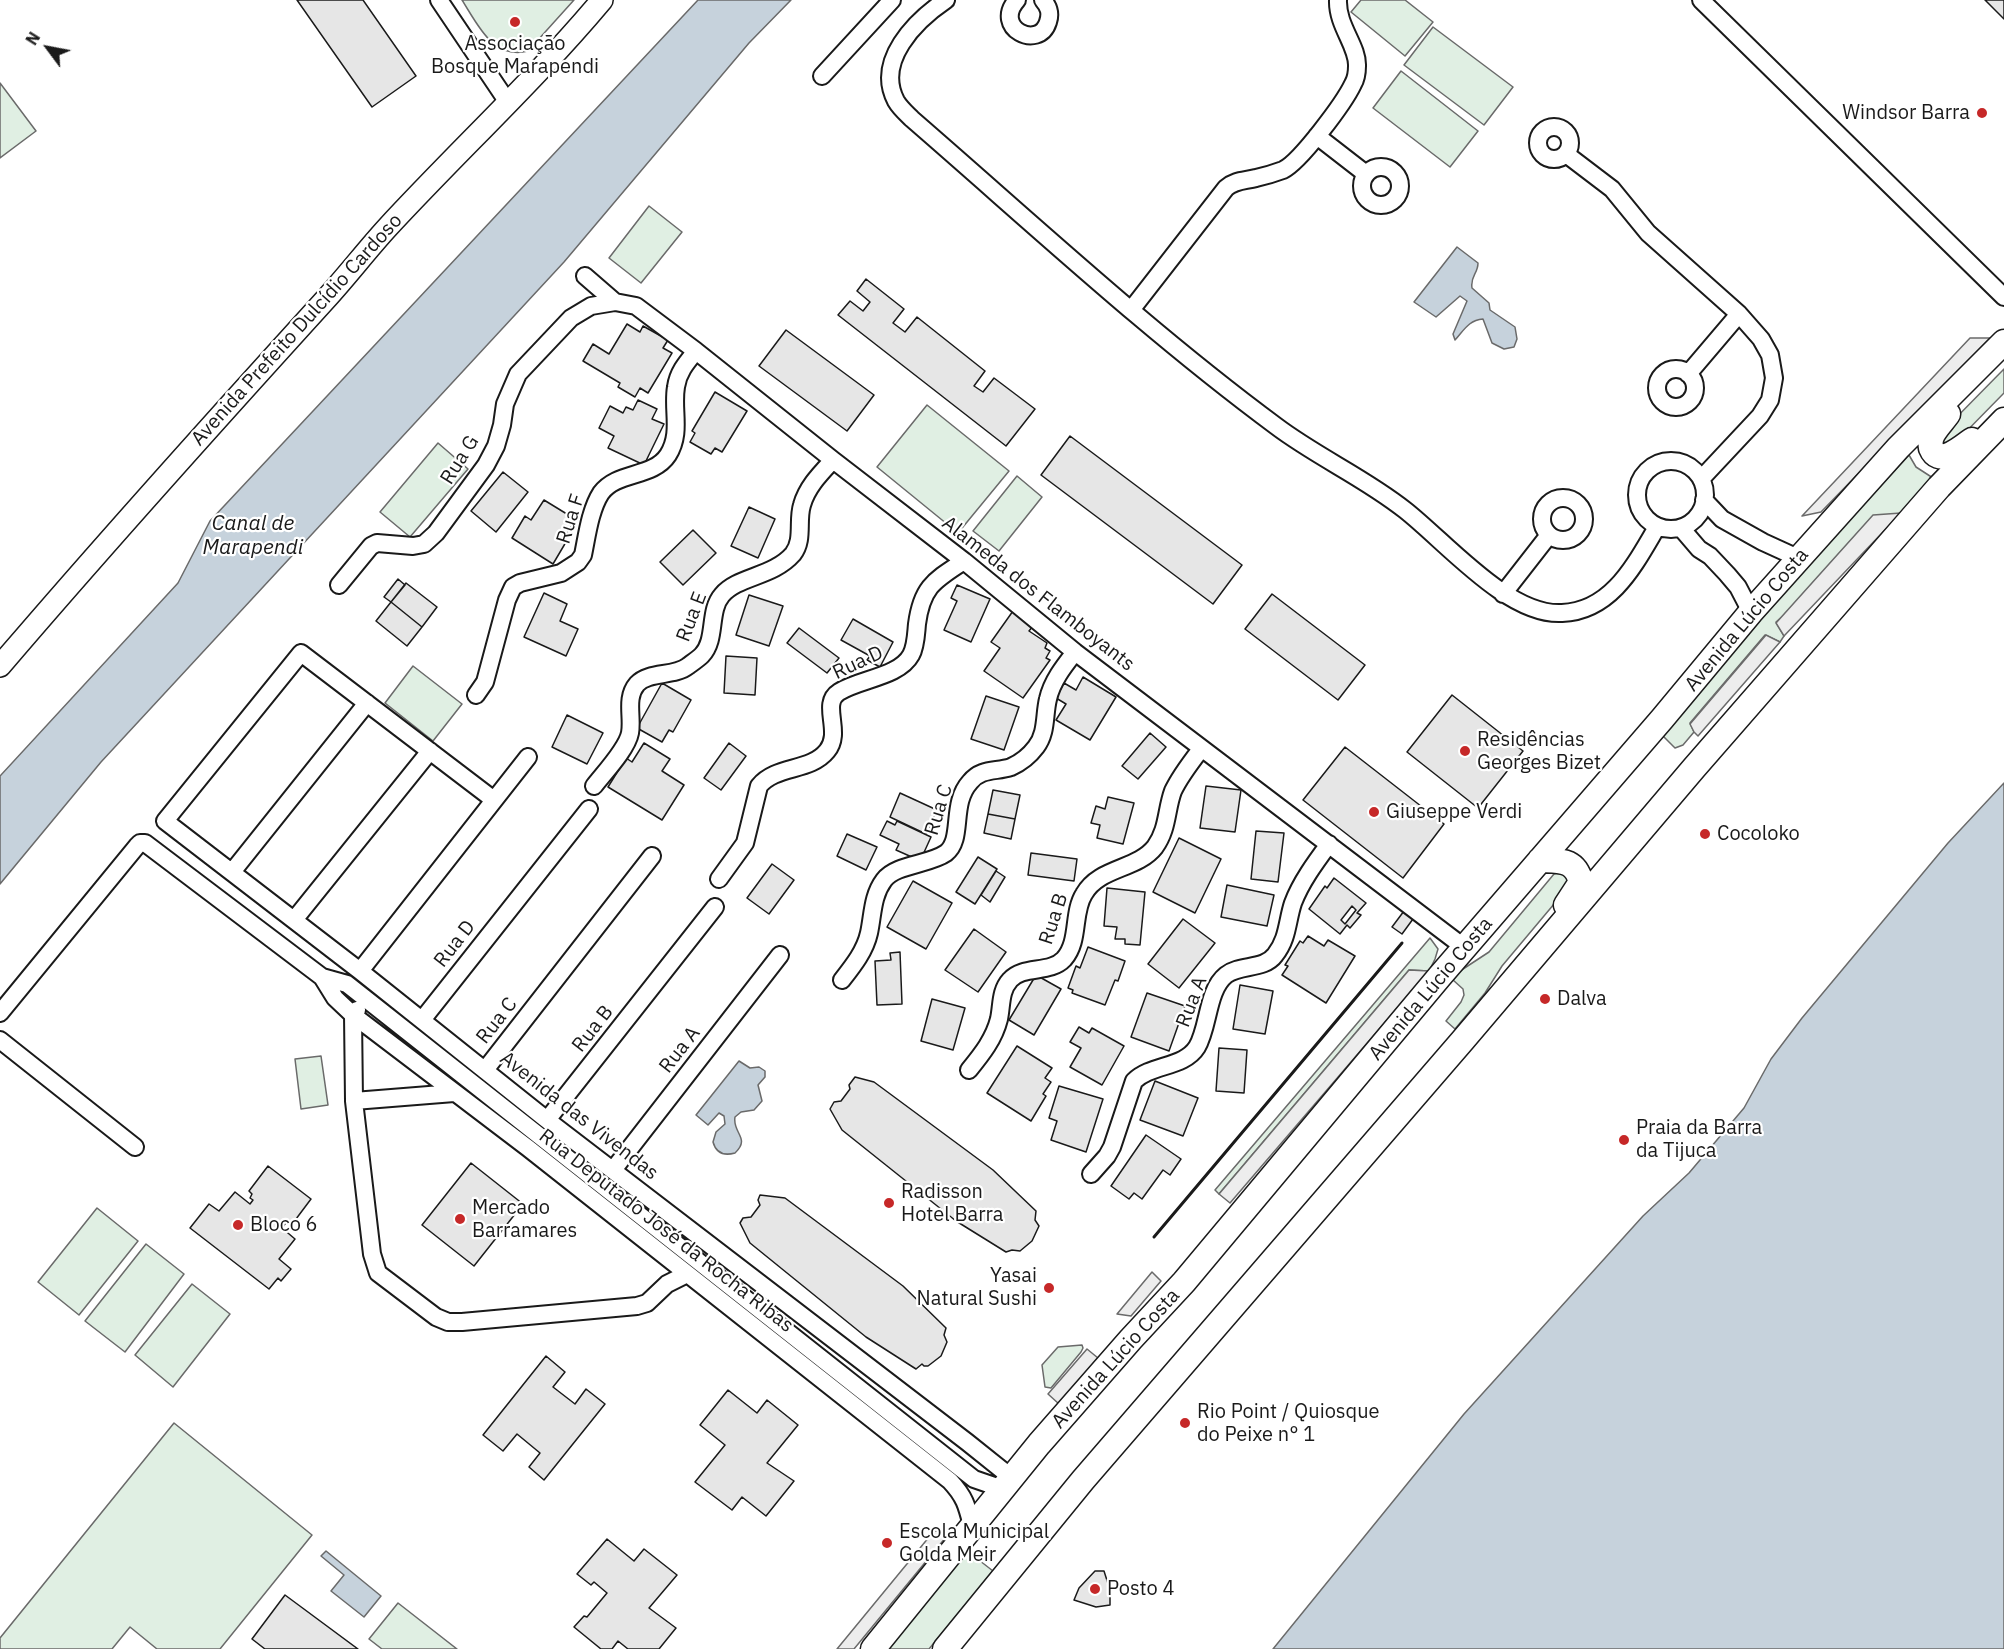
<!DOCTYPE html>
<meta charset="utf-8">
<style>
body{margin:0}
#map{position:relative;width:2004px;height:1649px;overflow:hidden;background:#fff;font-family:"IBM Plex Sans",sans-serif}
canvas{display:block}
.north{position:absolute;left:18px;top:18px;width:60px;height:60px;-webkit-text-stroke:4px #fff;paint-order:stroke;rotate:302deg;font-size:16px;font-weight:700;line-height:24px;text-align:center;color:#1a1a1a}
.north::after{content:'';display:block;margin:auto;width:21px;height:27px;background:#1a1a1a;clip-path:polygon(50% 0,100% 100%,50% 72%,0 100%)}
</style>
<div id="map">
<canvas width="2004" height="1649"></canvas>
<div class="north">N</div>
</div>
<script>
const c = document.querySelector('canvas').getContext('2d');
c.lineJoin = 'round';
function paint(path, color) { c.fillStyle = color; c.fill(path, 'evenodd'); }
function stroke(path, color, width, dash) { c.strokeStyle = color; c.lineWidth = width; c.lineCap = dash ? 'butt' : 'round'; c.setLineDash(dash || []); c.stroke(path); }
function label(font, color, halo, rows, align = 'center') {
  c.font = font + ' "IBM Plex Sans",sans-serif'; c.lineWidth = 4.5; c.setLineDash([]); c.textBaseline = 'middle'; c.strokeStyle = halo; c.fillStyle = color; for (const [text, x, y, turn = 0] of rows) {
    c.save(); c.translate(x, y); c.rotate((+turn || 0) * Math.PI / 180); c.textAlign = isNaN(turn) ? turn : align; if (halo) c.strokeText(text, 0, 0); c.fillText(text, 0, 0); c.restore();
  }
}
const green = new Path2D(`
 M462,0H574L528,51C493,60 478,25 462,0Z
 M1361,0H1405L1433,22L1405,56L1351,12Z
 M1433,27L1513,87L1484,125L1404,65Z
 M1401,71L1478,131L1450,167L1373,108Z
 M0,83L36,131L0,158Z
 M649,206L682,232L641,283L609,258Z
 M2004,369V393L1952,446L1942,445L1944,430Z
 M927,405L1009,471L958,533L877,467Z
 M438,443L468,469L410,537L380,512Z
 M1909,455L1916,467L1933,478L1901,513L1776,622L1784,636L1780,642L1765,635L1690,723L1694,732L1683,745L1675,748L1662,735L1776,600Z
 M1017,476L1042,497L999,551L973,531Z
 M413,666L462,704L433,741L385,703Z
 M1559,872H1565L1570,885L1502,966L1485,993L1455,1029L1446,1021L1461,1002L1464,995L1463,989L1453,980L1460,971L1489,952L1554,874Z
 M1430,938L1438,949L1435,959L1429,971L1409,970L1219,1194L1215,1190Z
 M321,1056L328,1105L301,1109L295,1059Z
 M97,1208L138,1241L79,1315L38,1282Z
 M146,1244L184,1274L125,1352L85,1321Z
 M192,1284L230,1314L173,1387L135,1355Z
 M1082,1345L1083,1348L1081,1352L1051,1388L1045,1387L1042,1365L1058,1347Z
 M174,1423L312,1535L220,1649H157L130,1627L112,1649H0V1638Z
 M966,1550L993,1571L929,1649H886Z
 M398,1603L457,1649H382L369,1639Z`);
paint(green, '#e0efe3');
stroke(green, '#6a6a6a', 1.5);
const parking = new Path2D(`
 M1970,338H1990L1821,512L1802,516Z
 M1901,513L1784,636L1776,623L1873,515Z
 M1766,635L1780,642L1698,736L1694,732L1690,724Z
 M1409,970L1429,971L1230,1203L1219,1194Z
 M1152,1272L1161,1281L1131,1316L1117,1314Z
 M1087,1349L1098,1358L1059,1404L1048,1394Z
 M934,1531H951L854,1649H837Z`);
paint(parking, '#ededed');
stroke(parking, '#6a6a6a', 1.5);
const water = new Path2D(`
 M698,0H791L749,43L564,262L101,762L0,884V776L178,583L210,521Z
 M1457,247L1478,263C1478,274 1470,276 1472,288L1489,303L1490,310L1515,327L1517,339L1514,347L1504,349L1492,343L1483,319C1469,320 1464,330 1455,340L1453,334L1467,301L1460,296L1436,317L1414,302Z
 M2004,783V1649H1273L1464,1414L1643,1216L1689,1173L1744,1108L1771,1059L1802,1018L1948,843Z
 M739,1061L750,1068L759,1067L765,1071V1077L758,1085L762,1101L754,1110L741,1112L735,1117C732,1133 751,1138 735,1153C724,1156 716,1153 713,1142L716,1132L725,1124L724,1116L719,1113L708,1125L696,1115Z
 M326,1551L381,1596L364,1617L331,1591L344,1575L321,1556Z`);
paint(water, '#c6d2dc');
stroke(water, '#6a6a6a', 1.5);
const building = new Path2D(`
 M297,0H363L416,76L372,107Z
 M1985,0H2004V19Z
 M866,279L904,309L893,323L905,332L917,317L985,371L974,386L983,392L994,378L1035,409L1006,446L838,315L850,301L863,311L870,302L857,291Z
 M627,324L640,332L643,326L668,340L663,348L672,353L648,393L640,388L635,397L618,387L620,383L583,361L593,344L609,354Z
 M786,330L874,395L847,431L759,366Z
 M715,392L747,411L722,452L715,448L711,454L690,442L695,433L692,431Z
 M638,400L657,409L652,419L664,424L644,465L608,448L614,436L599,428L610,406L623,413L626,407L633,410Z
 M1070,436L1242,565L1213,604L1041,475Z
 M503,472L528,492L496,532L471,511Z
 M544,500L575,519L563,540L566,542L553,564L512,538L525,516L531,520Z
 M749,507L775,519L758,558L731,546Z
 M693,530L716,553L683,585L660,562Z
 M398,579L405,585L391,602L384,597Z
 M406,583L437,607L422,627L391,602Z
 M957,585L990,599L971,642L944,630L957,601L951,598Z
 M544,593L567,604L560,621L578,629L566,656L524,637Z
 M1272,594L1365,665L1338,700L1245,629Z
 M749,595L783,606L769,646L736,635Z
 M391,602L422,627L407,646L376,621Z
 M1013,611L1033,626L1029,631L1047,643L1045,648L1050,651L1046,658L1050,660L1023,698L984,671L1000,648L991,642Z
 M853,619L893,642L880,667L867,660L870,656L841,640Z
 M799,628L839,658L827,673L787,643Z
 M726,656L757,658L755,695L724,693Z
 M1083,677L1116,697L1090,740L1056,720L1066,704L1056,698L1064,683L1076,690Z
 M662,683L691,700L673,732L669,730L662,742L637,728Z
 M1452,695L1523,751L1478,808L1407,752Z
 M986,696L1019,707L1004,750L971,739Z
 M567,715L603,733L587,764L552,747Z
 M1150,733L1166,747L1138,779L1122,766Z
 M644,743L670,759L662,771L684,785L662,820L608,787L626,758L632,762Z
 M729,743L746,756L721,790L704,778Z
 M1345,747L1444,824L1403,878L1303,800Z
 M1206,786L1241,790L1235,832L1200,828Z
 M993,790L1020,795L1015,819L988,814Z
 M900,793L937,810L926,834L890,817Z
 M1108,797L1134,803L1123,844L1097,838L1100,825L1091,823L1096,806L1105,809Z
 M988,814L1015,819L1011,839L984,833Z
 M887,821L895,825L897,821L931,837L921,859L914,858L896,850L899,844L880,835Z
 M1256,831L1284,833L1278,882L1251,879Z
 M847,834L877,847L866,870L837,856Z
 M1179,838L1221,859L1195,913L1153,892Z
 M1031,853L1077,859L1074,881L1028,875Z
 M978,857L997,869L975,904L956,892Z
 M772,864L794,880L769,914L747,898Z
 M996,871L1005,877L990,902L981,895Z
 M1334,878L1366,903L1357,913L1361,915L1350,928L1347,925L1340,934L1309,909L1325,886L1327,888ZM1352,906L1356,910L1345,924L1341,920Z
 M913,881L952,903L926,949L887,927Z
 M1227,885L1274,895L1267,926L1221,917Z
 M1107,888L1145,892L1140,945L1125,944V939H1115L1117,927L1104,926Z
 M1404,911L1413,919L1402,934L1392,927Z
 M1183,919L1215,943L1179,988L1148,964Z
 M974,929L1006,952L978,992L945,970Z
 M1308,936L1324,946L1328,940L1355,956L1326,1003L1282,975L1288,966L1285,965L1300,941L1303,943Z
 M1088,947L1125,961L1118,981L1115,980L1105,1005L1072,993L1073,990L1068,988L1076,966L1080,968Z
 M900,952L902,1004L877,1005L875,961L891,960L890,953Z
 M1036,975L1061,989L1034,1035L1009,1020Z
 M1240,985L1273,991L1265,1034L1233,1029Z
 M1147,993L1185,1006L1169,1051L1131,1037Z
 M932,999L965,1008L953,1050L921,1041Z
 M1079,1027L1089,1033L1092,1028L1124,1046L1102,1085L1070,1067L1081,1048L1070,1042Z
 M1017,1046L1052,1068L1045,1078L1051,1082L1043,1094L1046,1096L1031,1121L987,1093Z
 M1219,1048L1247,1050L1244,1093L1216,1091Z
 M855,1077L874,1082L993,1170L1036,1211L1035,1220L1039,1226L1032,1241L1020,1251L1012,1250L1006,1252L956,1221L842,1130L830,1109L834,1102L841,1101L850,1089L849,1085Z
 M1155,1081L1198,1098L1183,1136L1140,1120Z
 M1059,1086L1103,1099L1086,1152L1051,1140L1057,1121L1049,1118Z
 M1146,1135L1181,1159L1170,1175L1163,1170L1142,1199L1134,1193L1129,1199L1111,1186Z
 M471,1163L523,1204L474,1266L422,1225Z
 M268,1166L311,1199L293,1223L288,1220L282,1228L295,1239L279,1259L291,1269L281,1281L278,1278L269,1289L190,1228L209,1204L219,1211L235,1192L250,1204L253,1200L250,1198L252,1194L249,1191Z
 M760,1195L785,1198L903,1286L946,1328L944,1335L947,1342L941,1356L928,1366H924L922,1364L916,1369L866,1337L750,1243L740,1223L743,1218L751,1217L760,1205L758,1200Z
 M546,1356L565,1372L553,1387L575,1404L586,1389L605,1404L544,1480L529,1467L540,1453L517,1434L503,1451L483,1435Z
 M728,1390L757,1413L767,1400L798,1425L767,1463L794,1481L766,1516L742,1497L732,1510L695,1482L725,1445L700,1425Z
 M607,1539L634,1561L644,1549L677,1575L649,1608L676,1628L659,1649H628L618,1641L612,1649H601L574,1627L584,1616L587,1617L607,1593L594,1582L591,1585L577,1574Z
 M1095,1571H1104L1110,1590V1605L1096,1607L1074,1600L1079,1588Z
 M285,1595L358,1649H265L252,1639Z`);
paint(building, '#e6e6e6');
stroke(building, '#1a1a1a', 1.5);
const minor = new Path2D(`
 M439,0L509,104
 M946,0C915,21 875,61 896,101C900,108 907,114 912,119C1032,223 1149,332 1276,426C1317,457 1365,478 1405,510C1447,543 1508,616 1562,613C1612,611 1635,564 1657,527
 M1017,0C992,28 1039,51 1048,22C1051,13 1049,7 1043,0
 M1701,0L2004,297
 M822,76L892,0
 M1538 143a16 16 0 1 1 32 0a16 16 0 1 1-32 0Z
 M1317,136L1366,174
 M1566,154L1612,189L1648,233L1739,314L1761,339L1770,355L1774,378L1770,400L1760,416L1701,479
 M1362 186a19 19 0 1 1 38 0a19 19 0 1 1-38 0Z
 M585,276L615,302L636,306L696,351L833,460L964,561L1075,652L1465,948
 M1131,310L1226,188C1235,180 1245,181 1256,178C1265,176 1275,173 1283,170C1300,162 1344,103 1353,84C1356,79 1357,72 1357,66C1358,46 1337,26 1338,0
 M1657 388a19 19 0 1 1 38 0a19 19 0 1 1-38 0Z
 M1688,374L1739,314
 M1637 495a34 34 0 1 1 68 0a34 34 0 1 1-68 0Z
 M1542 519a21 21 0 1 1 42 0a21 21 0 1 1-42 0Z
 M1704,500L1722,519L1763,542L1798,558
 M1681,528L1699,549L1710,556L1727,574L1738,587L1751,612
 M339,585L371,546L377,543L413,546L424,544L436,533L486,465L496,446L502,425L505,404L518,374L571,318L591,306L615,302
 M1503,594L1549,535
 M476,695L485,682L507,600L513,587L520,583L561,573L578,562L583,555C587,536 590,510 601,493C617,471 653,478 668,455C682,433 672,410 676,387C678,372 687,362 696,351
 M594,786C604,773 627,749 630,733C633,717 625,698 637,684C649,671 674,677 688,666C692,663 698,659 702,655C717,639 708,611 722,595C738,576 773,577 793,554C804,540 797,521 802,505C807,487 820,474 833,460
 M494,800L301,653L165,821L360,971L547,1120L967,1442L1012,1478
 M232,872L367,703
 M719,879L745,843L759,786C776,765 810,772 827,751C843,732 820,704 839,692C859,679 899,677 911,655C916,646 916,634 917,624C922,586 935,580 964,561
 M294,920L430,751
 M360,971L528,757
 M322,977L347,984L974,1479L1003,1489
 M842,980C853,966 865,951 869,933C873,915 872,896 884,880C896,864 929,865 946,853C964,839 950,804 970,782C981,768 996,772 1011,767C1020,763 1030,755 1036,747C1047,733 1044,715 1048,699C1052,681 1064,666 1075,652
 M357,1010L353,1015L354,1101L372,1254L378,1273L436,1317L448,1322H462L637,1306L647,1303L667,1284L687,1274
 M0,1013L137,846L140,843H145L322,977L335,998L353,1015L528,1148L950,1481C965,1497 967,1506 972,1526
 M422,1020L589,809
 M0,1040L135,1147
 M485,1070L652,856
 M969,1070C982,1054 994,1039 999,1019C1002,1005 1000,991 1010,980C1023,965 1050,974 1064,959C1080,941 1072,913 1084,894C1099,867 1137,870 1155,847C1168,829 1166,810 1173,791C1180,776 1191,762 1201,749
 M354,1101L454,1093
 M547,1120L715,907
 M613,1170L780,955
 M1091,1174L1107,1156L1112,1147L1134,1081C1151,1064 1184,1068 1197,1047C1209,1027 1207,990 1226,975C1240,964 1264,970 1275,955C1288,939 1287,921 1293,903C1301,882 1315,863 1329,844`);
const tertiary = new Path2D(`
 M0,666C106,542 215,421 325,300C347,276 366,251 387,228C458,151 535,80 602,0`);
const secondary = new Path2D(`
 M1948,414C1943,421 1937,427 1933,434C1931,438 1930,443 1931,448C1939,468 1962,447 1972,440
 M1540,860C1561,861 1575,859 1581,882L1566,905
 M873,1649L1039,1444L1131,1339L1184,1282L1440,976L1662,719L1751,612L1898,448L2004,342
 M945,1649L1083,1480L1463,1040L1694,768L1939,487L2004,420`);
stroke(minor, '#1a1a1a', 20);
stroke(tertiary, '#1a1a1a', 24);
stroke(secondary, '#1a1a1a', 27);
stroke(minor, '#fff', 16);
stroke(tertiary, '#fff', 21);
stroke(secondary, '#fff', 24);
stroke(new Path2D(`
 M1154,1237L1402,943`), '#1a1a1a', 3);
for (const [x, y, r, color] of [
 [515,22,6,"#c62828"],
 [1982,113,6,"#c62828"],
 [1465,751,6,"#c62828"],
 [1374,812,6,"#c62828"],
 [1705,834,6,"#c62828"],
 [1545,999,6,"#c62828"],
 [1624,1140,6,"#c62828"],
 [889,1203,6,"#c62828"],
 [460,1219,6,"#c62828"],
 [238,1225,6,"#c62828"],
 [1049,1288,6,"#c62828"],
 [1185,1423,6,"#c62828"],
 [887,1543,6,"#c62828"],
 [1095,1589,6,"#c62828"]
]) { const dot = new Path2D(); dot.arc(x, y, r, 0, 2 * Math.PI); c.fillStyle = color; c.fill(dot); stroke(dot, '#fff', 2); }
label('20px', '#1a1a1a', '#fff', [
 ["Associação",515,44,"center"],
 ["Bosque Marapendi",515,67,"center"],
 ["Windsor Barra",1970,113,"right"],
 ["Residências",1477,740],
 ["Georges Bizet",1477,763],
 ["Giuseppe Verdi",1386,812],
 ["Cocoloko",1717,834],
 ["Dalva",1557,999],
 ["Praia da Barra",1636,1128],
 ["da Tijuca",1636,1151],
 ["Radisson",901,1192],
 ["Hotel Barra",901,1215],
 ["Mercado",472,1208],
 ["Barramares",472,1231],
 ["Bloco 6",250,1225],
 ["Yasai",1037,1276,"right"],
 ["Natural Sushi",1037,1299,"right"],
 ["Rio Point / Quiosque",1197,1412],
 ["do Peixe n° 1",1197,1435],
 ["Escola Municipal",899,1532],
 ["Golda Meir",899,1555],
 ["Posto 4",1107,1589]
], 'left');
label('20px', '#1a1a1a', '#fff', [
 ["Avenida Prefeito Dulcídio Cardoso",297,330,-48],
 ["Rua G",460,460,-58],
 ["Rua F",571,519,-72],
 ["Alameda dos Flamboyants",1038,594,38],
 ["Rua E",692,617,-69],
 ["Avenida Lúcio Costa",1747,620,-50],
 ["Rua D",858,663,-25],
 ["Rua C",939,810,-73],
 ["Rua B",1054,919,-72],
 ["Rua D",455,944,-52],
 ["Avenida Lúcio Costa",1431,989,-50],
 ["Rua A",1192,1002,-69],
 ["Rua C",497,1021,-52],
 ["Rua B",593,1029,-52],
 ["Rua A",680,1050,-52],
 ["Avenida das Vivendas",579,1116,38],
 ["Rua Deputado José da Rocha Ribas",666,1231,38],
 ["Avenida Lúcio Costa",1116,1359,-48]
]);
label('italic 21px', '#1a1a1a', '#fff', [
 ["Canal de",253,524],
 ["Marapendi",253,548]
]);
</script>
